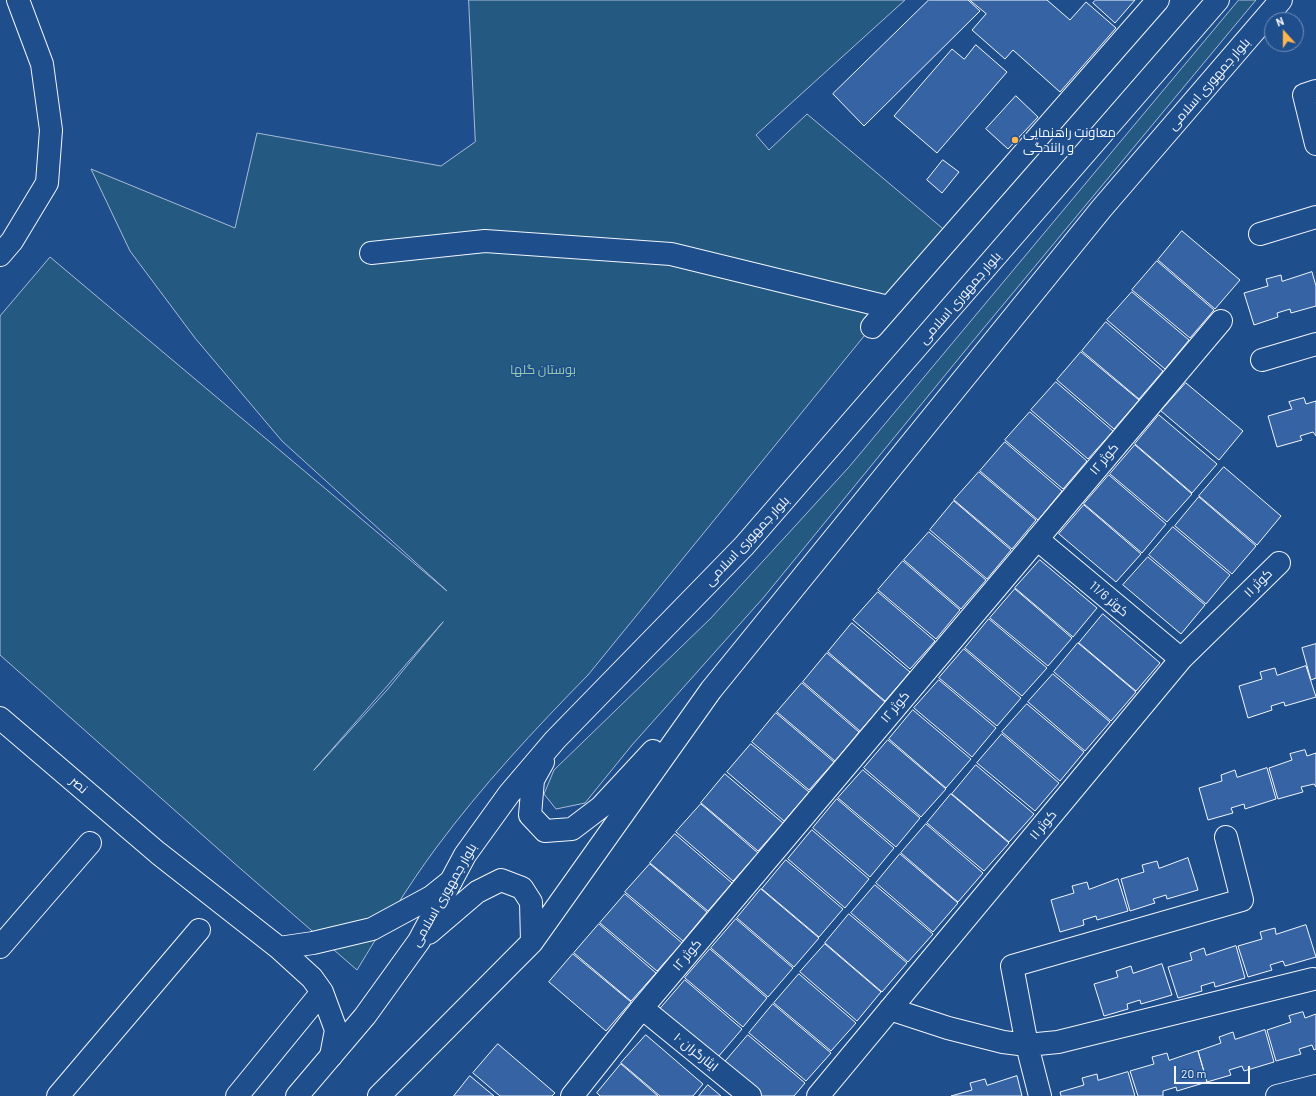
<!DOCTYPE html>
<meta charset="utf-8">
<style>
body{margin:0}
#map{position:relative;width:1316px;height:1096px;overflow:hidden;background:#1f4e8c;font-family:Barlow,sans-serif}
canvas{display:block}
.north{position:absolute;left:1264px;top:12px;width:40px;height:40px;box-sizing:border-box;background:#1f4e8c;border:1px solid #7391ba;border-radius:50%;rotate:339deg;font-size:11px;font-weight:700;line-height:16px;text-align:center;color:#f2f6ff}
.north::after{content:'';display:block;margin:auto;width:14px;height:18px;background:#ffb74d;clip-path:polygon(50% 0,100% 100%,50% 72%,0 100%)}
.scale{position:absolute;left:1174px;top:1066px;width:76px;height:18px;box-sizing:border-box;border:2px solid #f2f6ff;border-top:0;padding-left:5px;font-size:12px;line-height:14px;white-space:nowrap;color:#f2f6ff;-webkit-text-stroke:3px #1f4e8c;paint-order:stroke}
</style>
<div id="map">
<canvas width="1316" height="1096"></canvas>
<div class="north">N</div>
<div class="scale">20 m</div>
</div>
<script>
const c = document.querySelector('canvas').getContext('2d');
c.lineJoin = 'round';
function paint(path, color) { c.fillStyle = color; c.fill(path, 'evenodd'); }
function stroke(path, color, width, dash) { c.strokeStyle = color; c.lineWidth = width; c.lineCap = dash ? 'butt' : 'round'; c.setLineDash(dash || []); c.stroke(path); }
function label(font, color, halo, rows, align = 'center') {
  c.font = font + ' Barlow,Cairo,sans-serif'; c.lineWidth = 3; c.setLineDash([]); c.textBaseline = 'middle'; c.strokeStyle = halo; c.fillStyle = color; for (const [text, x, y, turn = 0] of rows) {
    c.save(); c.translate(x, y); c.rotate((+turn || 0) * Math.PI / 180); c.textAlign = isNaN(turn) ? turn : align; if (halo) c.strokeText(text, 0, 0); c.fillText(text, 0, 0); c.restore();
  }
}
const green = new Path2D(`
 M469,0H905L756,135L769,150L807,114L948,233L588,675C534,730 482,786 436,848C407,887 382,929 357,970L234,863L0,655V316L50,257L447,591L282,441L195,338L130,251L91,169L235,228L257,133L441,166L475,142ZM443,622L387,690L314,770Z
 M1239,0H1256L973,341L764,597L632,745L585,803L556,809L544,794L554,770L711,618L849,467Z`);
paint(green, '#245a82');
stroke(green, '#a8bbd7', 1);
const building = new Path2D(`
 M929,0H968L980,11L864,126L833,94Z
 M970,0H1047L1070,20L1086,2L1116,28L1060,92L1013,50L1005,59L972,30L986,14Z
 M1096,0H1135L1115,23L1093,3Z
 M976,45L1007,72L937,153L894,116L952,49L964,59Z
 M1016,96L1038,117L1008,149L986,129Z
 M943,160L959,172L942,193L927,180Z
 M1182,231L1240,280L1215,309L1158,260Z
 M1157,261L1214,310L1190,338L1132,290Z
 M1312,272L1316,286V306L1291,313L1290,309L1277,313L1278,317L1254,325L1244,293L1268,286L1266,279L1281,275L1282,281Z
 M1132,292L1189,340L1165,369L1107,320Z
 M1106,322L1163,371L1139,399L1082,351Z
 M1081,352L1139,400L1114,429L1057,380Z
 M1056,382L1113,431L1088,459L1031,410Z
 M1186,383L1243,431L1219,460L1161,411Z
 M1304,398L1306,404L1316,401V436L1313,432L1300,436L1302,440L1277,447L1268,416L1292,409L1289,402Z
 M1030,412L1087,461L1063,489L1005,440Z
 M1159,415L1217,464L1192,493L1135,444Z
 M1005,442L1062,491L1038,520L980,471Z
 M1135,445L1192,494L1167,522L1110,474Z
 M1224,467L1281,516L1257,545L1199,496Z
 M979,472L1036,520L1012,549L954,500Z
 M1109,475L1166,524L1142,553L1084,504Z
 M1199,497L1256,546L1232,574L1175,526Z
 M954,501L1011,550L987,579L930,530Z
 M1084,505L1141,554L1116,582L1059,534Z
 M1173,527L1230,575L1206,604L1149,555Z
 M929,532L986,580L961,609L904,560Z
 M1148,557L1205,605L1181,634L1123,585Z
 M1040,560L1097,608L1073,637L1015,588Z
 M903,561L960,610L936,639L878,590Z
 M1015,589L1072,638L1048,666L990,618Z
 M878,592L935,641L910,669L853,620Z
 M1103,614L1160,663L1136,691L1079,643Z
 M989,619L1047,668L1022,696L965,648Z
 M852,623L910,672L885,701L828,652Z
 M1078,643L1136,692L1111,721L1054,672Z
 M1316,644V678L1311,680L1302,648Z
 M964,649L1021,698L997,726L939,678Z
 M827,653L885,702L860,731L803,682Z
 M1306,666L1316,697L1285,706L1284,702L1271,706L1272,710L1248,718L1239,686L1262,679L1260,672L1275,668L1277,675Z
 M1053,674L1110,722L1085,751L1028,702Z
 M939,680L996,728L972,757L914,708Z
 M802,683L859,732L835,761L777,712Z
 M1027,704L1084,752L1060,781L1002,732Z
 M913,710L971,759L946,788L889,739Z
 M776,713L834,762L809,790L752,742Z
 M1002,734L1059,783L1035,811L977,763Z
 M888,740L946,789L921,817L864,768Z
 M751,744L809,792L784,821L727,772Z
 M1305,750L1307,756L1316,753V787L1314,784L1301,787L1303,792L1278,799L1269,768L1292,760L1290,754Z
 M976,765L1034,814L1009,842L952,794Z
 M1267,768L1276,799L1245,809L1244,804L1231,808L1233,813L1208,820L1199,788L1222,781L1221,775L1235,770L1237,777Z
 M863,770L920,818L896,847L838,798Z
 M725,774L783,823L758,851L701,803Z
 M951,794L1009,843L984,871L927,823Z
 M837,799L894,848L870,877L813,828Z
 M701,804L758,853L733,881L676,832Z
 M926,824L983,873L958,902L901,853Z
 M812,830L869,879L845,908L788,859Z
 M675,834L732,883L708,911L650,863Z
 M900,854L958,903L933,932L876,883Z
 M1188,858L1198,890L1167,899L1166,895L1153,899L1155,903L1130,911L1121,879L1144,872L1142,865L1157,861L1159,868Z
 M786,860L843,909L819,937L762,889Z
 M650,864L707,912L683,941L625,892Z
 M1118,879L1128,911L1097,920L1096,916L1083,920L1084,925L1060,932L1051,900L1074,893L1072,886L1087,882L1089,889Z
 M875,885L933,934L908,962L851,913Z
 M761,889L819,938L794,967L737,918Z
 M625,894L682,943L657,971L600,923Z
 M849,914L907,963L882,992L825,943Z
 M736,919L793,968L768,997L711,948Z
 M599,924L656,973L631,1001L574,953Z
 M1306,925L1316,957L1285,966L1283,961L1270,965L1272,970L1248,977L1238,946L1262,939L1260,932L1275,928L1276,934Z
 M825,944L881,992L857,1021L800,972Z
 M1236,946L1245,978L1215,987L1214,982L1201,986L1202,991L1178,998L1168,967L1192,960L1190,953L1204,948L1206,955Z
 M710,949L767,998L743,1027L685,978Z
 M573,954L631,1002L606,1031L549,982Z
 M1162,964L1172,995L1141,1004L1140,1000L1127,1004L1128,1009L1104,1016L1094,984L1118,977L1116,971L1131,966L1133,973Z
 M799,974L856,1023L831,1051L774,1003Z
 M685,980L742,1029L718,1057L660,1009Z
 M773,1004L831,1053L806,1081L749,1033Z
 M1303,1012L1305,1018L1316,1014V1049L1314,1050L1312,1045L1299,1049L1301,1054L1276,1061L1267,1030L1291,1022L1289,1016Z
 M1265,1030L1274,1062L1244,1071L1242,1066L1229,1070L1231,1075L1207,1082L1198,1051L1221,1043L1219,1037L1233,1032L1235,1039Z
 M646,1035L703,1084L693,1096H660L621,1063Z
 M748,1035L805,1083L794,1096H762L724,1063Z
 M498,1044L555,1093L552,1096H500L473,1073Z
 M1198,1051L1207,1082L1177,1091L1176,1087L1163,1091V1096H1138L1130,1071L1154,1064L1152,1057L1167,1053L1169,1060Z
 M621,1064L658,1096H600L597,1093Z
 M1128,1072L1135,1096H1061L1060,1092L1084,1085L1082,1078L1097,1074L1098,1080Z
 M470,1076L494,1096H454Z
 M1017,1076L1022,1096H951L972,1090L970,1083L985,1079L987,1085Z
 M708,1085L721,1096H699Z`);
paint(building, '#3563a3');
stroke(building, '#f2f6ff', 1);
const minor = new Path2D(`
 M1316,91L1304,95L1316,144
 M1260,234L1316,217
 M371,253L485,241L671,254L888,307
 M0,255L12,241L47,183L51,130L42,64L18,0
 M872,327L1158,0
 M1262,360L1316,344
 M1037,539L1181,659
 M0,718L158,853L279,948L312,978L322,992L336,1030L331,1056
 M0,947L90,843
 M279,948L313,943L372,929L431,897L451,881
 M642,1008L750,1096
 M890,1009L948,1028L1003,1042L1027,1045L1058,1042L1313,979
 M58,1096L199,930
 M237,1096L322,992
 M572,1096L642,1008L1221,321
 M818,1096L1181,659L1279,563
 M1040,1096L1027,1045L1012,966L1242,900L1226,837
 M1277,1096L1316,1086`);
const major = new Path2D(`
 M543,762L533,780L530,815L545,831L572,829L601,807L653,751
 M429,933L477,892L501,880L522,888L531,902L532,942
 M297,1096L365,1016L419,941L465,855L509,794L555,740L744,546L1218,0
 M379,1096L532,942L711,690L1102,208L1281,0`);
stroke(minor, '#f2f6ff', 24);
stroke(major, '#f2f6ff', 24);
stroke(minor, '#1f4e8c', 22);
stroke(major, '#1f4e8c', 22);
for (const [x, y, r, color] of [
 [1015,140,4,"#ffb74d"]
]) { const dot = new Path2D(); dot.arc(x, y, r, 0, 2 * Math.PI); c.fillStyle = color; c.fill(dot); stroke(dot, '#1f4e8c', 1.5); }
label('13px', '#f2f6ff', '#1f4e8c', [
 ["بلوار جمهوری اسلامی",1209,84,-49],
 ["بلوار جمهوری اسلامی",960,298,-49],
 ["کوثر ۱۲",1104,459,-50],
 ["بلوار جمهوری اسلامی",747,541,-47],
 ["کوثر ۱۱",1258,583,-45],
 ["کوثر 11/6",1109,599,40],
 ["کوثر ۱۲",895,707,-50],
 ["نصر",79,785,41],
 ["کوثر ۱۱",1043,825,-50],
 ["بلوار جمهوری اسلامی",444,895,-60],
 ["کوثر ۱۲",687,955,-50],
 ["ایثارگران ۱۰",696,1052,39]
]);
label('13px', '#f2f6ff', '#1f4e8c', [
 ["معاونت راهنمایی",1023,133],
 ["و رانندگی",1023,148]
], 'left');
label('13px', '#97c8a6', '#1f4e8c', [
 ["بوستان گلها",543,370]
]);
</script>
